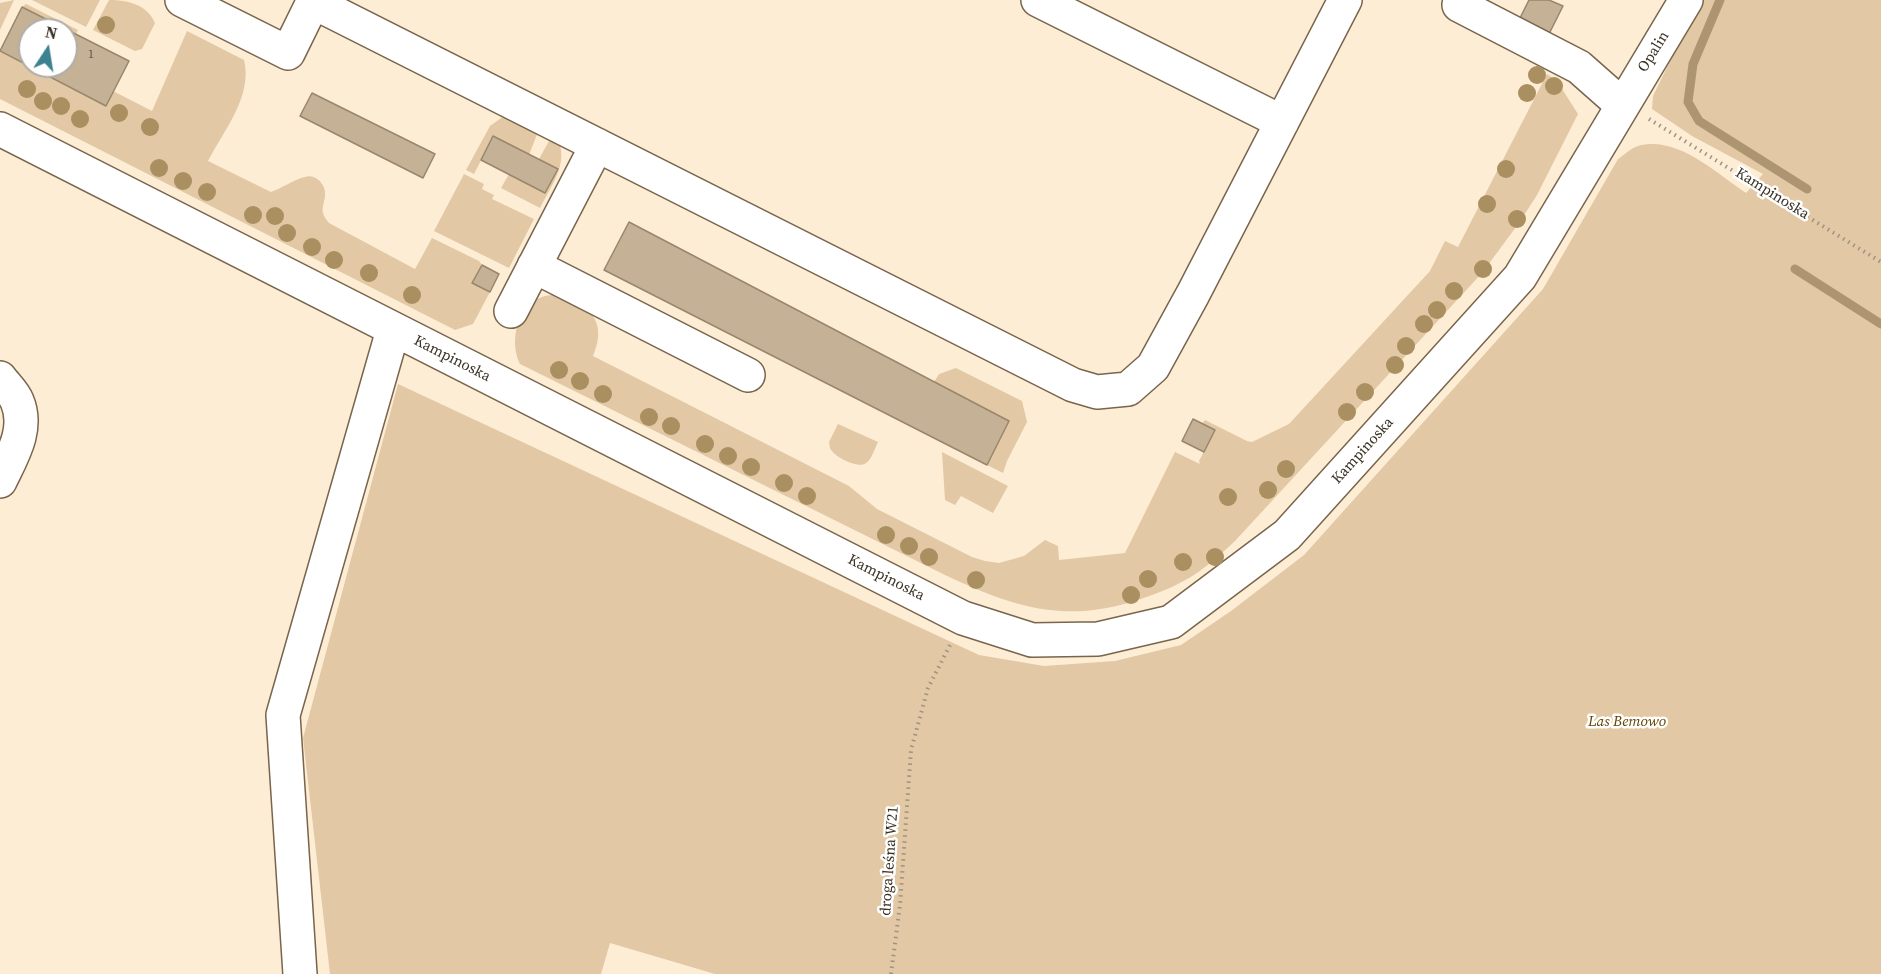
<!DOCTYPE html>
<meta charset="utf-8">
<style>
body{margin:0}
#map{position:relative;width:1881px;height:974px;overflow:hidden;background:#feedd5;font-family:"Source Serif 4",serif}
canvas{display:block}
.north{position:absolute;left:18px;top:18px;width:60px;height:60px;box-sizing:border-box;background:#fff;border:2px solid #b0ada8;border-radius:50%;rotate:12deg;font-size:16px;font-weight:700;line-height:24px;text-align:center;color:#3a3226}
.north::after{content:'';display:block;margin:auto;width:21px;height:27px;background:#3d8290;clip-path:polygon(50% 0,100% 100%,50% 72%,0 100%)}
</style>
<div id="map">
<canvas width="1881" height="974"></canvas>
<div class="north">N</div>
</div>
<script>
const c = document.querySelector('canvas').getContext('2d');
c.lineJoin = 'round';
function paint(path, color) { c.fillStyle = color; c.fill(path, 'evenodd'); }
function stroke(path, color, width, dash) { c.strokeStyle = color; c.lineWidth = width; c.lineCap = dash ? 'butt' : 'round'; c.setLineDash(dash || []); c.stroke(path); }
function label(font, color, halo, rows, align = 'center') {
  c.font = font + ' "Source Serif 4",serif'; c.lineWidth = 5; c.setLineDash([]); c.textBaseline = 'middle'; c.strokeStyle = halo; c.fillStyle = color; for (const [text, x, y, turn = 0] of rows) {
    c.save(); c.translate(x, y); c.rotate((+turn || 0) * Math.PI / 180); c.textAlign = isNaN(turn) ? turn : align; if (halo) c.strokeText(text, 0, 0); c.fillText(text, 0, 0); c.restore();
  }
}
paint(new Path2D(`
 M14,0L0,30V3Z
 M32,0H100L86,27Z
 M109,0C127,0 147,4 155,23L142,49L135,51L93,30Z
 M1700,0H1881V974H715L610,943L601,974H330L303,738L398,384L979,655L1044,666L1115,661L1181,645L1231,611L1304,555L1543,289L1618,159C1624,155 1631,148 1638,146C1677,135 1716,173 1746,193L1763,174L1692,136L1652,109L1653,96Z
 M26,4L78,30L76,34L22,7Z
 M187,31L244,60C253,96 224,130 208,161L271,192C282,188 293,180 305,177C314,174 324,182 325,192C326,205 317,209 329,223L415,269L432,238L479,261L482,265L472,283L490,292L473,324L455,330L0,99V51L105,106L113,91L152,111Z
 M1547,74L1557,81L1578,114L1537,195L1519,223L1482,273L1235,541C1223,552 1210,564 1197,573C1179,585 1159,593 1138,600C1064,624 1013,607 945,575L520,364C507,336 521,293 557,295C563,295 569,300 574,302C600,314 603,332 593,356L849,486L877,509L972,557L985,561L999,563L1024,556L1045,540L1058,546L1059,560L1125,553L1175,452L1200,464L1199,461L1215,430L1202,424L1205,420L1247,441L1252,442L1289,424L1430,271L1445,241L1458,247Z
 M504,116L541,124L529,155L493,137L474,174L466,170L490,126Z
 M554,132C572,160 553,182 540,208L501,188L509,174L545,193L557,169L539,159Z
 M464,174L484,184L482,189L494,195L492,199L534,219L509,268L434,231Z
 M956,368L1022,401L1027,422L1007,461L1003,473L987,465L1009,421L934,382L939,374Z
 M838,424L878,442C875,448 872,459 866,463C859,469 837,458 832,451C829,448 830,446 829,442Z
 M942,452L1008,486L993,513L961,496L955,505L945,500Z`), '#e2c8a4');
stroke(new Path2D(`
 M1720,0L1693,64L1688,102L1699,121L1807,189
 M1795,269L1881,324`), '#ae9572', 9);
const building = new Path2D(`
 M1529,0H1549L1563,6L1548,36L1518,22Z
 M22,7L129,61L106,106L0,51ZM30,30H66V66H30Z
 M312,93L435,154L423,178L300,116Z
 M493,136L558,169L545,193L481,160Z
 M629,222L1009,421L987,465L604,270Z
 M482,265L499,274L490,292L472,283Z
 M1193,419L1215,430L1204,452L1182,441Z`);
paint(building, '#c5b195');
stroke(building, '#99866b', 1.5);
const minor = new Path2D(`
 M182,0L288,53L313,2L1073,385L1097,392L1128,389L1153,367L1193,294L1345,0
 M1038,0L1282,122
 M1462,0L1459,5L1579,67L1622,105
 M0,129L963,618L1032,640L1098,639L1171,622L1287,535L1520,277L1686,0
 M534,266L748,375
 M511,311L597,145
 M0,378C5,385 14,393 17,401C29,429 12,456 0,481
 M300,974L283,715L393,330`);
stroke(minor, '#78654c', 36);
stroke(new Path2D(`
 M1649,119L1881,262
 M891,974L900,905L911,750L928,688L950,645`), '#9f9380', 4, [1.5, 4.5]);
stroke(minor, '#fff', 33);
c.fillStyle = '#aa8f60';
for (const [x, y] of [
 [106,25],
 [1537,75],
 [1554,86],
 [27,89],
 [1527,93],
 [43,101],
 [61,106],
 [119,113],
 [80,119],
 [150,127],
 [159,168],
 [1506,169],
 [183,181],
 [207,192],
 [1487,204],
 [253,215],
 [275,216],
 [1517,219],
 [287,233],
 [312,247],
 [334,260],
 [1483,269],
 [369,273],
 [1454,291],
 [412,295],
 [1437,310],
 [1424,324],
 [1406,346],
 [1395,365],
 [559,370],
 [580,381],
 [1365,392],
 [603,394],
 [1347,412],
 [649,417],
 [671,426],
 [705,444],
 [728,456],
 [751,467],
 [1286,469],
 [784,483],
 [1268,490],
 [807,496],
 [1228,497],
 [886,535],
 [909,546],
 [929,557],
 [1215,557],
 [1183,562],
 [1148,579],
 [976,580],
 [1131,595]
]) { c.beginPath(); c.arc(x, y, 9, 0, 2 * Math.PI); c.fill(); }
label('12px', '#5d5242', null, [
 ["1",91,55]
]);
label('15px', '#3a3226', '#fff', [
 ["Opalin",1654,52,-58],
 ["Kampinoska",1772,194,32],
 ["Kampinoska",452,359,27],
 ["Kampinoska",1363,451,-48],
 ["Kampinoska",886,578,27],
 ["droga leśna W21",890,861,-86]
]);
label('italic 15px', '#654200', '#fff', [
 ["Las Bemowo",1627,722]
]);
</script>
